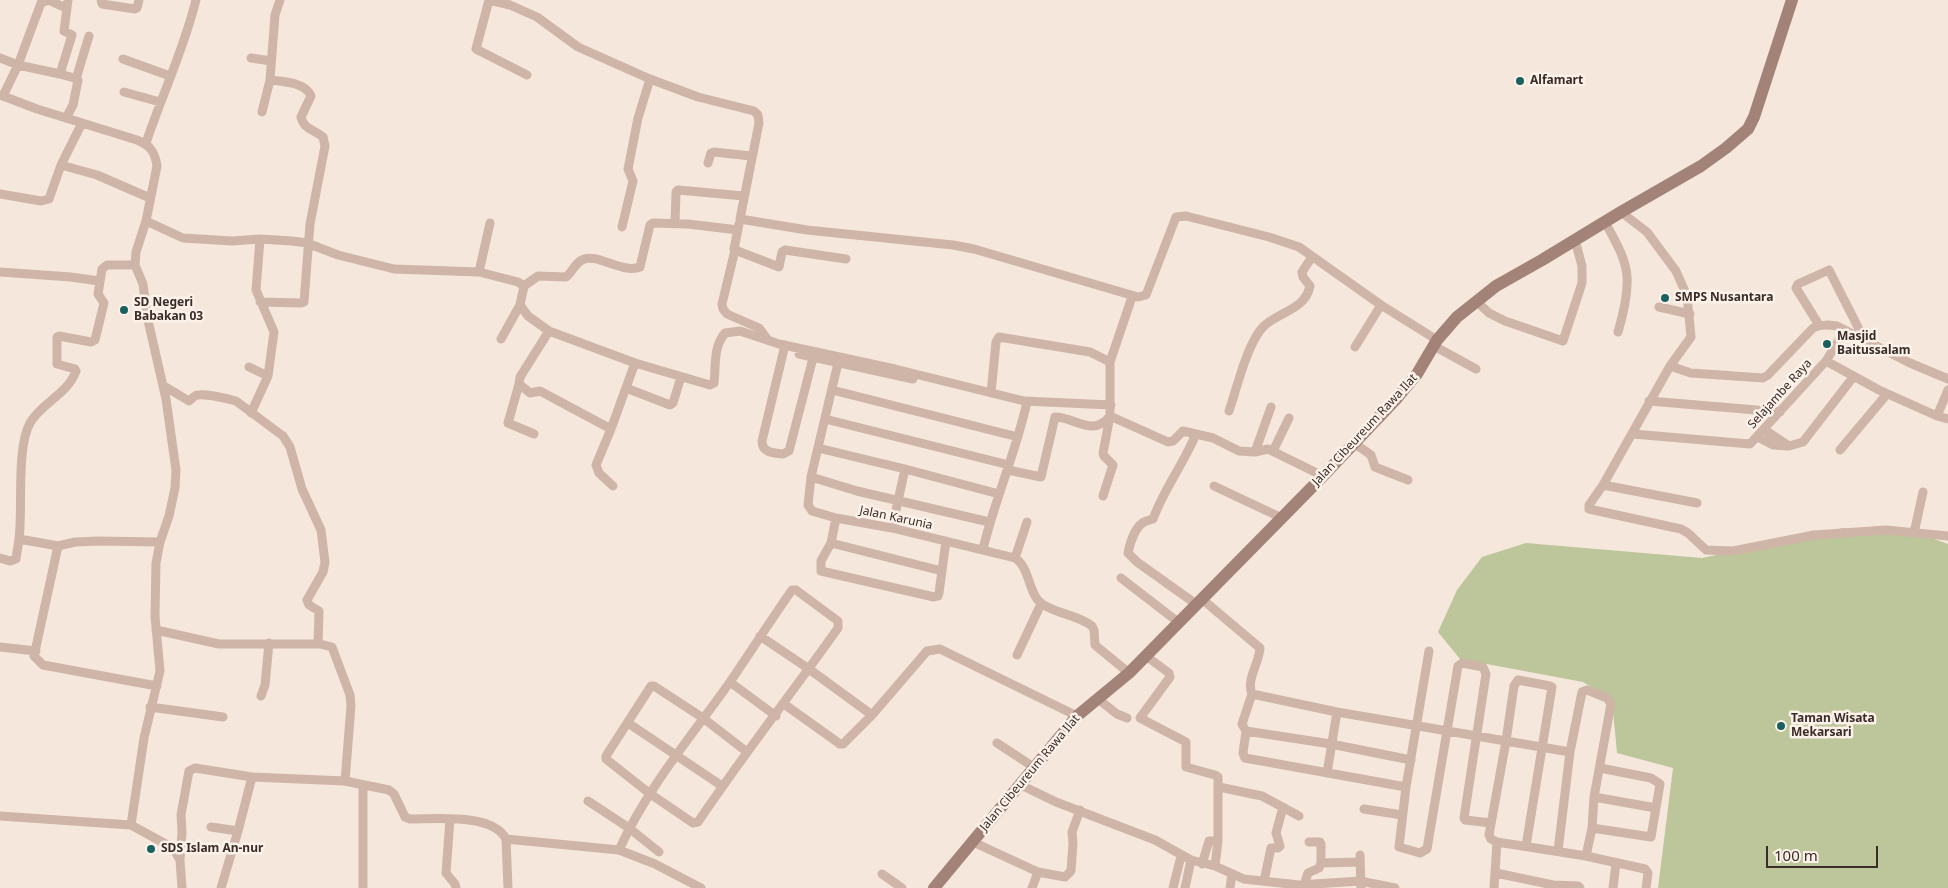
<!DOCTYPE html>
<style>
body{margin:0}
#map{position:relative;width:1948px;height:888px;overflow:hidden;background:#f5e7dc;font-family:"Noto Sans",sans-serif}
canvas{display:block}
.scale{position:absolute;left:1766px;top:846px;width:112px;height:22px;box-sizing:border-box;border:2px solid #3a2c28;border-top:0;padding-left:6px;font-size:15px;line-height:18px;white-space:nowrap;color:#3a2c28;-webkit-text-stroke:4px #fcf2ea;paint-order:stroke}
</style>
<div id="map">
<canvas width="1948" height="888"></canvas>
<div class="scale">100 m</div>
</div>
<script>
const c = document.querySelector('canvas').getContext('2d');
c.lineJoin = 'round';
function paint(path, color) { c.fillStyle = color; c.fill(path, 'evenodd'); }
function stroke(path, color, width, dash) { c.strokeStyle = color; c.lineWidth = width; c.lineCap = dash ? 'butt' : 'round'; c.setLineDash(dash || []); c.stroke(path); }
function label(font, color, halo, rows, align = 'center') {
  c.font = font + ' "Noto Sans",sans-serif'; c.lineWidth = 5; c.setLineDash([]); c.textBaseline = 'middle'; c.strokeStyle = halo; c.fillStyle = color; for (const [text, x, y, turn = 0] of rows) {
    c.save(); c.translate(x, y); c.rotate((+turn || 0) * Math.PI / 180); c.textAlign = isNaN(turn) ? turn : align; if (halo) c.strokeText(text, 0, 0); c.fillText(text, 0, 0); c.restore();
  }
}
paint(new Path2D(`
 M1843,528L1934,539L1948,544V888H1658L1673,768L1617,753L1612,700L1583,682L1460,659L1438,632L1457,590L1482,557L1526,543L1702,558Z`), '#bcc69a');
stroke(new Path2D(`
 M101,0L102,4L135,9L137,8L139,0
 M489,0L510,5L537,17L578,47L650,79L698,97L754,111L758,115L759,123L740,219L807,230L953,245L974,249L1138,297L1146,295L1176,217L1186,216L1269,237L1299,247L1381,305L1437,340
 M489,0L476,49L527,75
 M0,58L18,65L60,74L72,35L64,31L68,0
 M251,58L271,61
 M123,59L170,76
 M60,74L74,78L78,80L73,105L66,118
 M76,79L89,36
 M124,92L160,102
 M0,95L37,109L137,140C150,145 155,152 157,166L146,221L136,252L135,265L143,284L147,316L166,399L176,470L175,488L169,516L160,542L156,563L155,616L160,671L144,738L131,825L173,848L180,860L182,888
 M3,96L18,65L41,3L48,0L66,8
 M262,112L270,80L275,15L280,0
 M146,143C162,95 184,49 196,0
 M708,163L711,153L714,152L751,156
 M61,165L97,175L150,198
 M0,194L41,201L49,199L61,165L82,123
 M1621,212L1647,232L1676,271L1687,296L1691,337L1670,366L1603,485L1589,505V509L1681,529L1688,533L1706,550L1733,551L1814,535L1886,530L1948,536
 M146,221L183,238L232,241L260,239L292,241L307,243L338,255L394,269L479,272L518,282L524,286L520,305L528,316L549,331L635,363L710,385L714,383C716,366 713,347 725,333L740,331L779,344L895,369L1024,401L1111,405
 M1605,222C1614,239 1626,258 1627,277C1628,295 1623,315 1618,332
 M675,224L676,192L678,190L744,196
 M739,224L734,249L735,250L779,267L782,252L785,250L846,259
 M622,227L633,181L628,169L638,118L650,79
 M735,250L722,304L723,309L727,314L759,328L768,340
 M0,272L71,277L99,281
 M479,272L490,223
 M524,286L538,276L566,277C572,273 575,263 582,260C596,252 622,274 640,267L650,225L653,223L688,224L738,230
 M1476,301L1489,313L1505,321L1563,341L1582,283V266L1575,240
 M260,302L301,303L304,302L310,224L325,146L323,137C314,129 304,130 301,117L311,96C305,82 284,82 270,80
 M1659,307L1690,314
 M1819,325L1796,288L1798,284L1829,270L1865,341
 M549,331L520,377L519,384L530,393L540,391L611,429
 M501,339L520,305
 M785,345L762,441C762,453 774,453 783,454L789,451L813,358
 M1434,346L1476,369
 M1355,347L1381,305
 M799,354L913,379
 M1826,361L1879,390L1937,416
 M838,363L811,477L808,505L812,511L836,518L892,528L1015,558C1030,567 1028,594 1042,604C1057,614 1078,615 1092,626L1094,630L1095,645L1129,673
 M1670,366L1691,373L1763,378L1768,375L1813,328C1821,324 1829,325 1837,326L1910,363L1948,379
 M249,367L268,376
 M519,384L508,423L534,434
 M164,386L189,401C192,399 193,397 195,396C201,392 229,399 236,401L283,436L290,447L302,489L321,530L325,562L323,572L307,600L309,605L319,611L318,644
 M626,388L670,405L673,403L681,377
 M832,390L1018,437
 M1948,390L1937,416L1948,419
 M991,393L996,342L999,337L1090,352L1110,362
 M1649,401L1780,412
 M1229,411C1237,388 1246,347 1262,328C1276,312 1305,311 1310,286L1303,277L1302,272L1312,257
 M251,413L268,376L274,332L256,290L260,239
 M825,419L1009,465
 M1765,430L1789,446L1803,442L1854,376
 M1196,434C1184,463 1164,489 1153,519C1150,520 1147,520 1144,522C1135,527 1130,543 1128,553L1137,562L1196,604
 M1633,434L1750,444L1826,361L1845,330
 M1758,437L1773,445L1788,446
 M1354,443L1371,455L1375,467L1408,480
 M818,448L905,469L999,494
 M1840,450L1887,394
 M1273,451L1289,418
 M1255,452L1271,407
 M1008,470L1041,477L1055,417C1075,417 1093,438 1110,416L1168,442L1173,441L1183,431L1213,438L1239,451L1255,452L1268,449L1323,476
 M811,477L857,491L989,522
 M1603,485L1697,503
 M613,486L599,473L596,465L611,429L635,363
 M1214,486L1282,518
 M1103,496L1113,465L1104,456L1103,453L1110,416V362L1132,297
 M836,518L831,543L821,561V571L934,597L938,596L939,593L946,541
 M892,528L905,469
 M1914,533L1923,492
 M19,539C23,509 16,448 30,423C41,403 68,394 76,371L75,369L57,364V337L59,336L91,342L95,340L104,303L98,294L102,269L107,265H135
 M831,543L942,571
 M58,546L34,656L43,665L157,686
 M983,549C995,499 1016,452 1027,402
 M0,558L10,561L16,559L19,539L58,546L75,542L99,541L160,542
 M1015,558L1027,522
 M1121,578L1178,622
 M1202,599L1260,648C1259,664 1246,679 1252,694L1337,712L1570,752
 M156,630L219,644H320L332,647L350,695L351,706L345,781
 M760,636L809,669L872,715
 M0,647L36,651
 M1429,651L1406,787L1399,847L1420,853L1427,849L1458,666L1462,663L1483,667L1486,674L1464,818L1465,820L1491,823
 M1017,655L1041,604
 M1146,656L1169,673L1170,677L1140,718L1186,742V767L1215,775L1218,777V841L1215,866
 M730,682L776,716
 M1252,694L1242,724L1246,731L1331,744L1411,760
 M261,696L265,685L269,643
 M1098,699L1117,714L1127,718
 M784,704L840,744H843L872,715L927,651L940,649L1077,716
 M150,707L223,717
 M628,723L722,786
 M1246,731L1243,753L1245,758L1406,787
 M997,743L1035,768
 M1327,773L1337,712
 M363,785V888
 M1021,785L1056,802L1155,840L1191,860L1215,866L1244,879L1299,885L1360,881L1395,888
 M1219,787L1262,796L1299,816
 M1594,797L1656,808
 M588,801L629,828L659,852
 M1364,809L1402,815
 M0,816L131,825
 M450,819L446,873L455,884L456,888
 M211,827L238,831L252,777L345,781L389,790L394,794L405,817L410,819C436,819 493,813 506,839L619,850L655,864L701,888
 M1592,828L1651,837L1660,784L1651,778L1600,768
 M506,839L508,888
 M973,842L1038,872L1065,877L1071,871L1073,843L1072,832L1080,810
 M1309,842H1320L1321,844V863
 M1526,846L1552,687L1550,686L1518,680L1514,686L1506,741L1489,835L1491,839L1497,842L1586,856L1645,869L1648,873L1646,888
 M619,850C647,788 691,737 730,682C751,651 771,620 792,590H796L838,621V628C792,693 743,755 698,822L693,823L649,793L606,759V756L651,686H654L703,718L747,752
 M1558,851L1570,752L1582,692L1587,690L1607,698L1611,704L1594,797L1592,828L1586,856
 M1360,855L1361,888
 M180,860L182,832L181,815L189,771L195,768L252,777
 M1202,864L1209,841H1218
 M1496,873L1553,885L1578,886L1580,888
 M882,874L902,888
 M1264,881L1271,848H1278L1280,846L1276,833L1283,807
 M1304,885L1308,873L1319,868L1321,863L1360,862
 M221,888L238,831
 M1032,888L1038,872
 M1173,888L1181,856
 M1185,888L1191,860
 M1230,888L1232,874
 M1494,888L1497,842
 M1613,888L1616,863`), '#cfb5a7', 9);
stroke(new Path2D(`
 M934,888L1077,716L1129,673L1323,476L1397,398L1417,374L1437,340L1457,317L1496,286L1542,260L1621,212L1701,166L1726,148L1748,129L1754,117L1792,0`), '#a38378', 12);
for (const [x, y, r, color] of [
 [1520,81,5,"#19615e"],
 [1665,298,5,"#19615e"],
 [124,310,5,"#19615e"],
 [1827,344,5,"#19615e"],
 [1781,726,5,"#19615e"],
 [151,849,5,"#19615e"]
]) { const dot = new Path2D(); dot.arc(x, y, r, 0, 2 * Math.PI); c.fillStyle = color; c.fill(dot); stroke(dot, '#fcf2ea', 2); }
label('bold 12px', '#3a2c28', '#fcf2ea', [
 ["Alfamart",1530,81],
 ["SMPS Nusantara",1675,298],
 ["SD Negeri",134,303],
 ["Babakan 03",134,317],
 ["Masjid",1837,337],
 ["Baitussalam",1837,351],
 ["Taman Wisata",1791,719],
 ["Mekarsari",1791,733],
 ["SDS Islam An-nur",161,849]
], 'left');
label('12px', '#3a2c28', '#fcf2ea', [
 ["Selajambe Raya",1780,394,-48],
 ["Jalan Cibeureum Rawa Ilat",1365,430,-47],
 ["Jalan Karunia",896,518,12],
 ["Jalan Cibeureum Rawa Ilat",1030,773,-50]
]);
</script>
